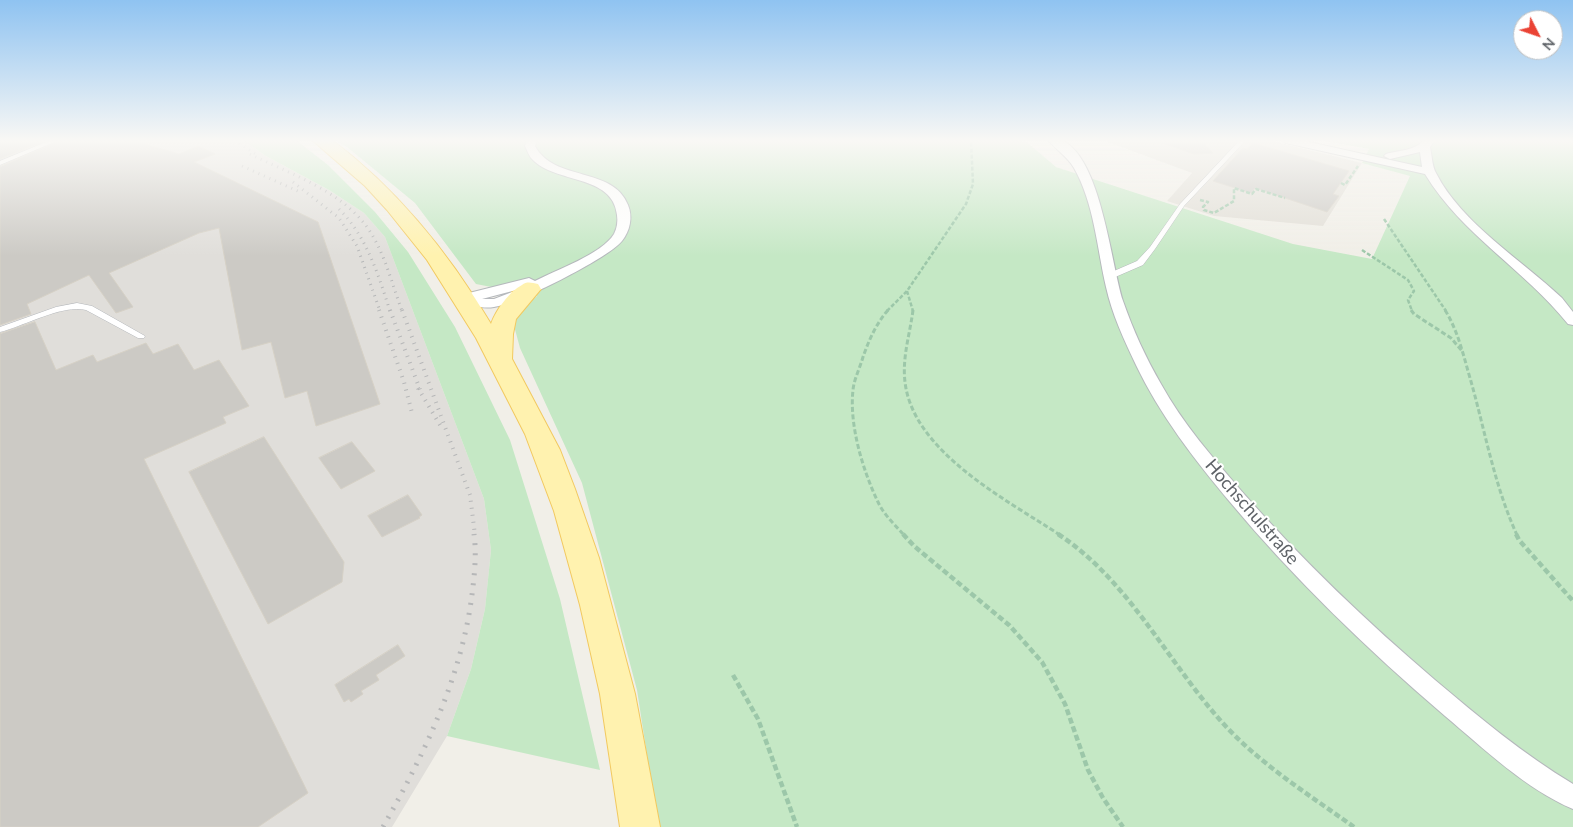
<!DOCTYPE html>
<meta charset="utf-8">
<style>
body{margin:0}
#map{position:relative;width:1573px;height:827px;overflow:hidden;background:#f1efe8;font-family:Lato,sans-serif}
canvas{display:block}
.north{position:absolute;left:1513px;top:10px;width:50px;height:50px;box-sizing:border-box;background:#fff;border:1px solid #bfc1c3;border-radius:50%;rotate:131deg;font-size:14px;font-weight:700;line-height:20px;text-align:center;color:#5f6368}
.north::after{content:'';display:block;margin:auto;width:18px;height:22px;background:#ea4335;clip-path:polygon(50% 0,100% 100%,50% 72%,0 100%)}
</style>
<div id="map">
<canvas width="1573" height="827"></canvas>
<div class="north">N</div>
</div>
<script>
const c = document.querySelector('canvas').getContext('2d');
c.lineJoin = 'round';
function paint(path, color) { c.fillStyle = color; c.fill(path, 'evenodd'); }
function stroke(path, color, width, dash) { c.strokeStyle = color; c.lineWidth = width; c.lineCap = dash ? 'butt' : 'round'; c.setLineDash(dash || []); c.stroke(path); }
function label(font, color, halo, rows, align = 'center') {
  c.font = font + ' Lato,sans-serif'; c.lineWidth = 4; c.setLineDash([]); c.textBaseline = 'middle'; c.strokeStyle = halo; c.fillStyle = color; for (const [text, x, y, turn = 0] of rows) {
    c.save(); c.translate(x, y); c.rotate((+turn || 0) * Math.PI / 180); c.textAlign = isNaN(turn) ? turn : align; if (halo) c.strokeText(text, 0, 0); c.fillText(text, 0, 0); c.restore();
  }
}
paint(new Path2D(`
 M0,140H244L264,155L329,190L364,213L385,237L484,499L491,550L485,609L471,669L447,736L392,827H0Z`), '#e0deda');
paint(new Path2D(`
 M1102,140H1268L1362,163L1323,226L1214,216L1167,201L1192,173Z`), '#e1ded6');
paint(new Path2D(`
 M244,140H296L328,165L375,212L408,252L455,327L510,440L560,599L600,770L447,736L471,669L485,609L491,550L484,499L385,237L364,213L329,190L264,155Z
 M335,140H1018L1028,143L1056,167L1293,244L1372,259L1410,176L1362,163L1369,149L1320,140H1573V827H658L637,690L582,483L520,348L513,322L522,308L537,296L476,284L415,203L347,147Z`), '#c5e8c5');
const building = new Path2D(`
 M0,140H47L0,159Z
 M61,140H131L179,154L198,146L215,154L194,162L318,222L380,404L316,426L307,391L285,398L271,342L242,350L219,228L199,233L109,273L133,307L116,313L89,275L27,304L31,314L0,325V167Z
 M1159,140H1201L1213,153L1194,154L1159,142Z
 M1253,143L1349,171L1333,194L1339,196L1327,212L1255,188L1251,193L1213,181L1243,148L1247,149Z
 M35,322L56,370L93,355L97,362L146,343L153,354L178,344L194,370L219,360L249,406L223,417L226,423L144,459L308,793L258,827H0V334Z
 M264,437L344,562L342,582L268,624L189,472Z
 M352,442L375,471L341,489L319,458Z
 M408,495L422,515L419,517L420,518L382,537L368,516Z
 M398,645L405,656L376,675L379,680L361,691L363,694L351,702L349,699L344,702L335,685Z`);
paint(building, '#cccac5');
stroke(building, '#d6d1c6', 1);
const service = new Path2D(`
 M51,140H59L0,165V161Z
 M1240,140H1246L1184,206L1155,249L1143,265L1113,278H1107V274L1137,261L1150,247L1180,204Z
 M77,303L92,306L145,336L144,338H138L86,310C63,304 24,326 0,332V327L56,307Z`);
const minor = new Path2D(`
 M527,140H537L535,146C554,182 613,166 628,205C633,217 630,231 622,241C607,259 517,304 494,307C482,309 472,305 461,301L459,298L461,295L529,278L535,281C556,270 602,254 614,234C617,228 618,222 617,215C613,174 555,184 532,159C529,156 527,150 525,146ZM520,289L494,299H482Z
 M1048,140C1052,140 1057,139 1061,140C1101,156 1111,264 1123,301C1133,330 1146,358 1161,384C1183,424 1214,459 1244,494C1303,561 1367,622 1435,680C1479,717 1523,754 1573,784V809C1527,790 1483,748 1445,716C1368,650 1295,580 1230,502C1194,459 1160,415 1136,365C1124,340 1112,314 1106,287C1097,248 1094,203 1074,168C1067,156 1056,150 1048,140Z
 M1281,140H1300L1422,167L1420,152L1390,159L1384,156L1386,154C1399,150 1415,151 1424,140H1435L1430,147C1432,156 1432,166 1436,173C1461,223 1522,260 1562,298L1573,312V325L1568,324C1524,269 1462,235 1425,174L1286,143Z`);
const primary = new Path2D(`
 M312,140H332C398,190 449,253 491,324C496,310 509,292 522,285C527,281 532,283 538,284L541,289L516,319L513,334L512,359L560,450L575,489L599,558L635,694L660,827H620L600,694L580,605L554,511L525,434L476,338L427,260L387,210L365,186Z`);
stroke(service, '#b5b8bc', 1);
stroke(minor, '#b5b8bc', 2);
stroke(primary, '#f2c960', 2);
stroke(new Path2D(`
 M1341,183L1345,185L1358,166
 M1200,200L1208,202L1203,207L1204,210L1214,213L1234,201V188L1252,194L1256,189L1285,198
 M1384,219L1446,311
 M1362,250L1408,280L1414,291L1408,300L1412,311
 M907,291L913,311
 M887,311L907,291L966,204L973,184L971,140`), '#9cc7a9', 2.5, [4, 2]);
stroke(new Path2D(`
 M888,310C876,324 869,340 863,357C860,368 854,379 853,390C849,425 863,471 878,502C884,515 895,525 904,535
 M913,310C910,334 902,357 905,382C913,452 1007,500 1060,535
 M1411,310L1414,314L1451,338L1462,351
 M1445,310C1458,331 1463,354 1470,378C1485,430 1494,485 1517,535`), '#9cc7a9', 3, [5, 2.5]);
stroke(new Path2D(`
 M903,534L914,546L1009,625L1042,662L1065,704L1088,770L1103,798L1123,827
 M1058,534C1128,580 1166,659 1220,720C1258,763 1308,794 1354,827
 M1516,534L1519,540L1573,601
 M733,675L758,719L797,827`), '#9cc7a9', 4.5, [6, 3]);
paint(service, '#fff');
paint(minor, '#fff');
paint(primary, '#fff2af');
stroke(new Path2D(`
 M234,140L257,155
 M250,154C290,174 343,191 369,230C385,254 392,284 402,311
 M242,166L300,192
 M293,182L339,218L357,246L380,311
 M339,209C367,237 378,274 390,311`), '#b6b7b8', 3, [1, 5]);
stroke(new Path2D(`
 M379,310L404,382L412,413
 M390,310L422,395
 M402,310L470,495L475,535
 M418,388L440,425`), '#b6b7b8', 4, [1, 6]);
stroke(new Path2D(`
 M383,827C423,756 459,683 471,602C474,580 477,556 474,534`), '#b6b7b8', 5, [2, 8]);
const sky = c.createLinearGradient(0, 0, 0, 256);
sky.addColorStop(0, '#8fc3f1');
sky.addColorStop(0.55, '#f9f8f5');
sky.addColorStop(1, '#f9f8f500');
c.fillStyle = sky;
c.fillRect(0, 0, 1573, 256);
label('18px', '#5f6368', '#fff', [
 ["Hochschulstraße",1252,512,49]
]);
</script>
